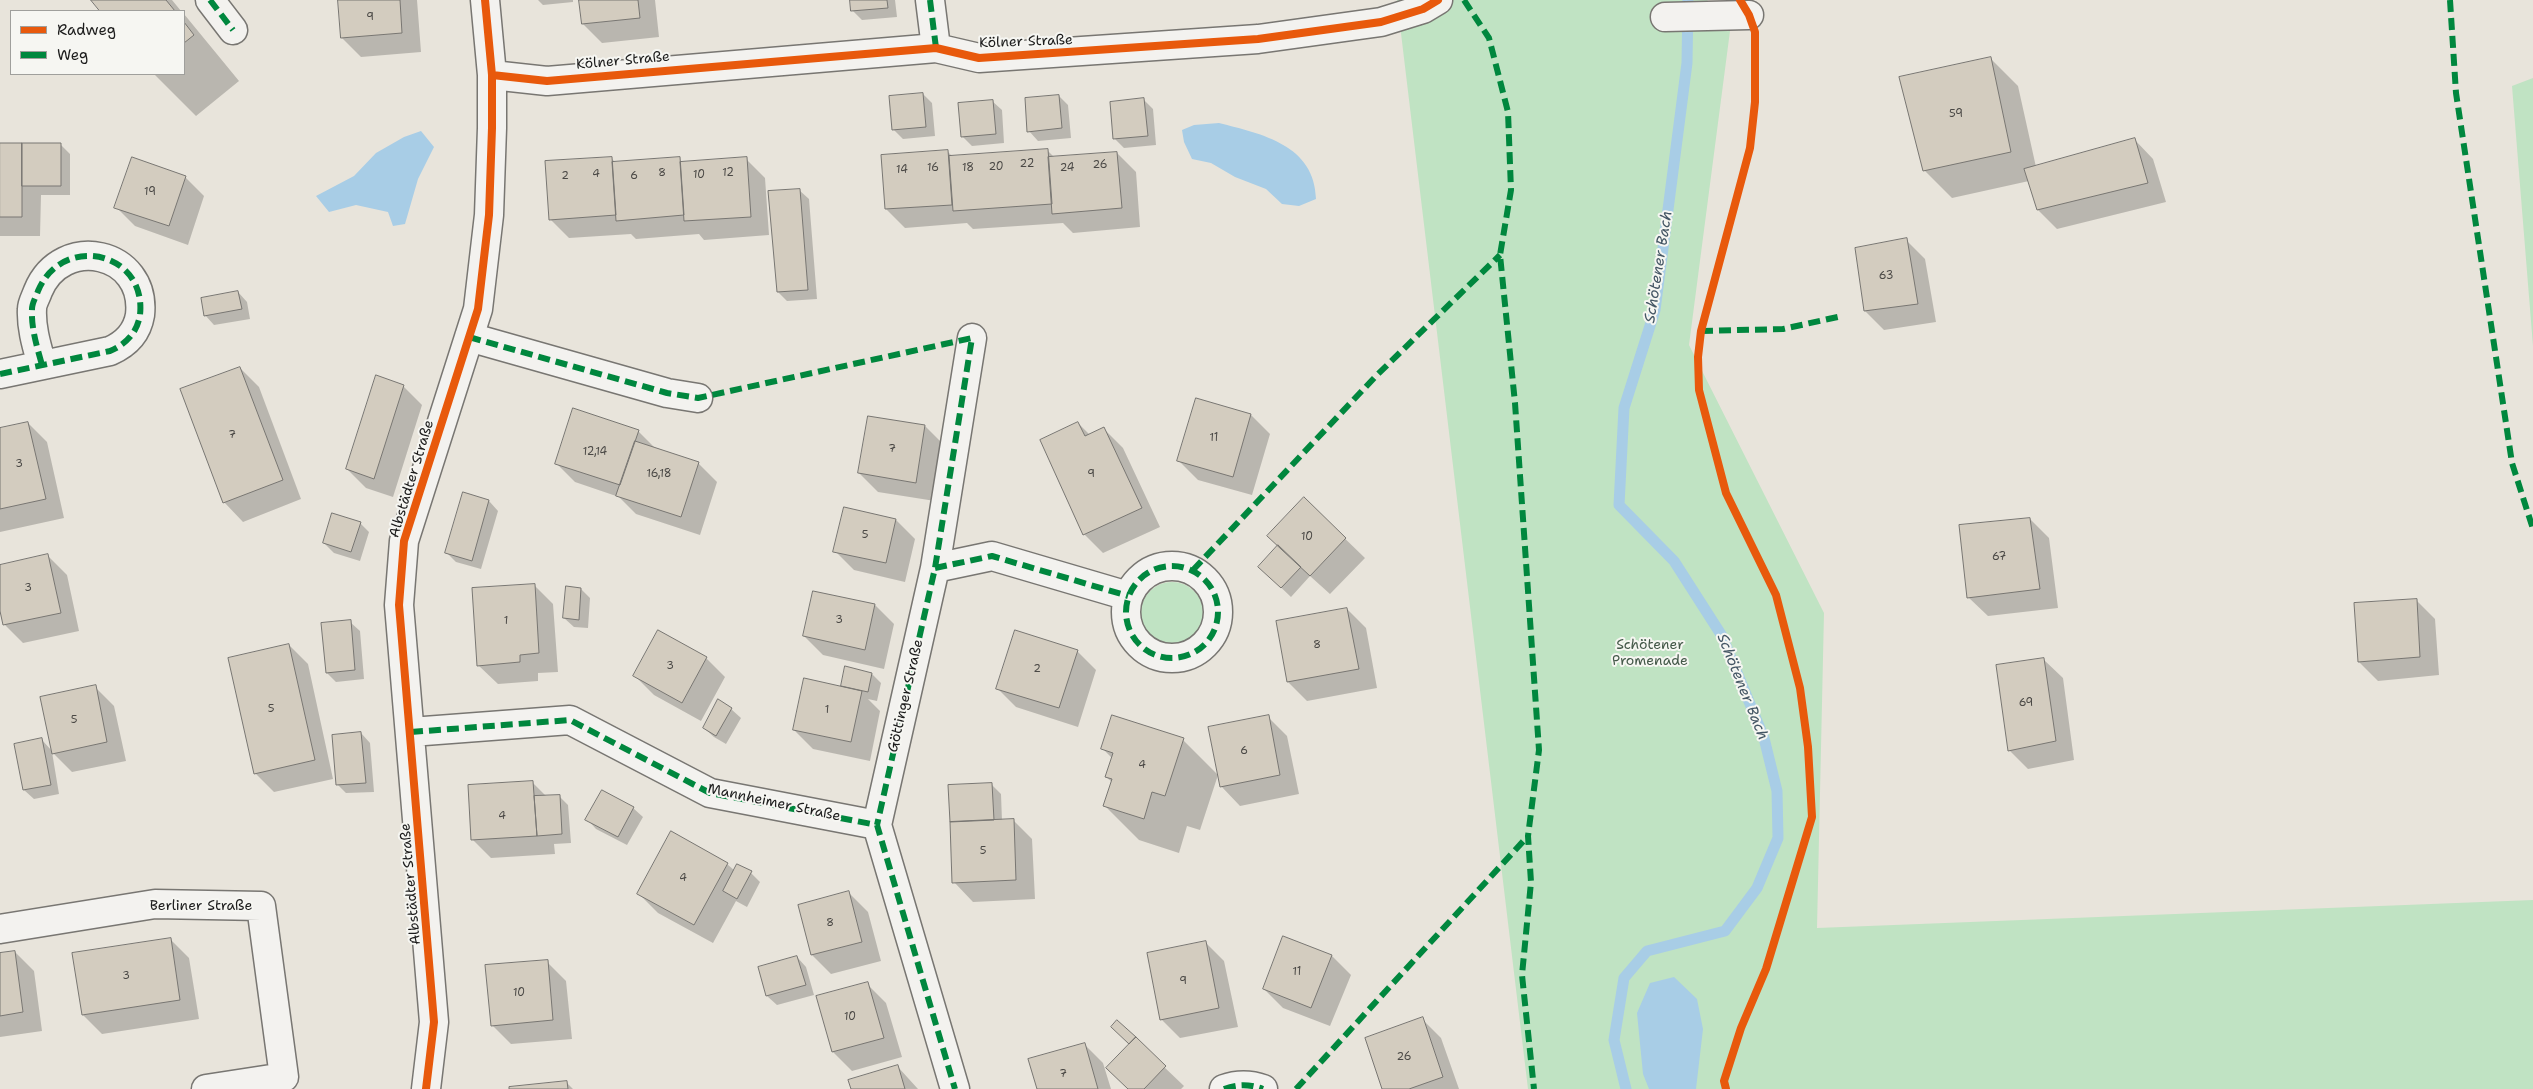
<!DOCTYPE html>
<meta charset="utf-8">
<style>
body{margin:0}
#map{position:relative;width:2533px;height:1089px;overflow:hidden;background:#e8e4db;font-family:"Shantell Sans",sans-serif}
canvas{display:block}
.legend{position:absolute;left:10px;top:10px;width:175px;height:65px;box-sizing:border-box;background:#f6f6f2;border:1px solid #9f9f9c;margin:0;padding:6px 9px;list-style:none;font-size:15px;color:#1c1c1c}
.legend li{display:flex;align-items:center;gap:10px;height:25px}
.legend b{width:25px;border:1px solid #9f9f9c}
</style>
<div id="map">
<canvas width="2533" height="1089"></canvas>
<ul class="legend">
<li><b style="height:6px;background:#e8590c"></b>Radweg</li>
<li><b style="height:6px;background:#00873e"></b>Weg</li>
</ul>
</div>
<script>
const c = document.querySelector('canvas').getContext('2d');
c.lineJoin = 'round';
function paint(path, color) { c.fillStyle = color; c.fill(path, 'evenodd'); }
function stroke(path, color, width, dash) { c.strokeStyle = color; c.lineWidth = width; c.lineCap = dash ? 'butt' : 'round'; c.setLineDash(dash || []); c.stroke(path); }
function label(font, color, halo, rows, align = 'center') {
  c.font = font + ' "Shantell Sans",sans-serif'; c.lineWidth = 4; c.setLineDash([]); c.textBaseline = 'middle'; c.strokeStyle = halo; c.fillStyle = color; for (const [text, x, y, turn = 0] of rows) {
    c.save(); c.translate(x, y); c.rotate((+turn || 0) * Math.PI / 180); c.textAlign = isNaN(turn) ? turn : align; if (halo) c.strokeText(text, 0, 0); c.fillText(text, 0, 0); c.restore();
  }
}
paint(new Path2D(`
 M1397,0H1707L1730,31L1689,345L1824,613L1817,928L2533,900V1089H1528Z
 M2533,78V346L2512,86Z
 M1141 613a31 31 0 1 1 62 0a31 31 0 1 1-62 0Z`), '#c0e3c3');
paint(new Path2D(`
 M1219,123C1262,134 1315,145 1316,199L1299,206L1282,204L1266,189L1235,177L1211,163L1192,159L1184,142L1182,130L1194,125Z
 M421,131L434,147L418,179L405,224L393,226L388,212L356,205L329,212L316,196L354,176L376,153L404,137Z
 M1674,977L1697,999L1703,1029L1696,1089H1649L1643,1074L1637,1013L1650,983Z`), '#a8cde6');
paint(new Path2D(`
 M93,0H172L181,11H102Z
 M339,0H417L421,52L361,57L342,38Z
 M538,0H573V2L543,5Z
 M580,0H655L659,37L602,43L583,24Z
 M852,0H895L897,17L862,20L852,10Z
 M184,14L239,81L196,116L154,74H184Z
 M1990,58L2018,86L2036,167L2134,139L2153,159L2166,202L2057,229L2038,210L2029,181L1952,198L1924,170Z
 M923,94L932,103L935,136L903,139L893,129Z
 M1059,96L1068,105L1071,138L1038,141L1029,131Z
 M1144,100L1153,109L1156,145L1124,148L1115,139Z
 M992,101L1002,110L1004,143L972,146L962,136Z
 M0,144H60L70,154V195H41L40,236H0Z
 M1047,150L1054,157L1117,153L1136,172L1140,227L1073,233L1063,223L973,229L967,223L905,228L886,209L948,152L953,157Z
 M611,158L616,163L679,159L683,163L746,159L765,178L769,235L704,240L699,234L636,239L631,234L569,238L550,219Z
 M185,177L204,196L188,245L135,226L116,207Z
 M799,190L809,199L817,299L787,301L778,292Z
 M1906,240L1925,259L1936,322L1884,330L1865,311Z
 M238,292L247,302L250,319L214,325L205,315Z
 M240,368L259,387L301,499L243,522L224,502Z
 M403,386L422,405L393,497L366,488L347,469Z
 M1197,400L1251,415L1270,434L1252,495L1198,480L1179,461Z
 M28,423L47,442L64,518L0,532V429Z
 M1078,423L1090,435L1104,429L1123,448L1160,527L1103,553L1084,534Z
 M925,426L944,445L935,501L878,492L859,473Z
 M638,431L657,450L698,463L717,482L700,535L636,514L619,497L575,482L556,463Z
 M464,494L489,501L498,511L481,569L456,562L447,553Z
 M1304,499L1365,558L1330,594L1310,576L1291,597L1269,576L1279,546Z
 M2030,519L2049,538L2058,608L1988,616L1968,597Z
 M896,520L915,539L905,582L854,570L835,551Z
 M360,523L369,532L360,561L334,553L324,543Z
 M48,556L67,575L79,631L23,643L4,624L0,605V566Z
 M534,585L553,604L558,672L538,673V681L498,684L478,665Z
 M581,589L590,598L588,628L574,627L564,618Z
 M814,592L875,605L894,624L884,669L823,655L804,636Z
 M2416,600L2435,619L2439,675L2378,681L2359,662Z
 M1347,609L1366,628L1377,688L1307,701L1288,682Z
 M350,622L360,631L364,679L336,682L327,673Z
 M289,645L308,664L333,779L274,792L255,773Z
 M1077,651L1096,670L1078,727L1016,707L997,688Z
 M706,658L725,677L701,721L654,695L635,676Z
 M2043,659L2063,678L2074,760L2028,769L2009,750Z
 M872,674L881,683L877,701L868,699L880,711L870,761L813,749L794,730L845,688L842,686Z
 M95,687L114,706L126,761L72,772L52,752L59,794L34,799L24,790L42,740L52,751Z
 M731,709L741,718L726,744L714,737L704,728Z
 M1268,717L1287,736L1299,794L1240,806L1221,786Z
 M361,733L370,743L374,792L346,793L337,784Z
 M1183,740L1218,775L1200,830L1187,826L1179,853L1139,840L1104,805L1112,782L1106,777L1112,758L1102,748Z
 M532,782L547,797L559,796L568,805L571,843L554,844L555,854L491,858L472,839Z
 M992,785L1001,794L1002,821L1013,820L1032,839L1035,899L973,902L954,882Z
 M633,808L643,817L627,845L596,829L587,819Z
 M727,864L735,871L751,873L760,882L747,907L736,901L713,943L658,913L639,894Z
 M849,893L868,912L881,961L831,974L812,955Z
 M1284,938L1332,956L1351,975L1330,1026L1283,1008L1264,989Z
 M170,939L189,958L199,1019L102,1034L83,1015Z
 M1205,942L1224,961L1238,1027L1180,1038L1161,1019Z
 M15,952L34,971L42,1031L0,1037V954Z
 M797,957L806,967L814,995L777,1005L767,996Z
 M547,962L566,981L572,1039L511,1044L492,1025Z
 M867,984L886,1003L902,1057L852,1071L833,1052L818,997Z
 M1422,1019L1441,1038L1459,1089H1384Z
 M1117,1022L1184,1086L1181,1089H1128L1130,1044L1112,1027Z
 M1084,1044L1103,1063L1111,1089H1038Z
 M898,1067L918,1089H852Z
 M567,1083L573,1089H510Z`), '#0003');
stroke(new Path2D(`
 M1626,1089L1614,1040L1624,978L1647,951L1725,931L1757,888L1778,838L1777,791L1764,738L1722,636L1674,561L1619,505L1624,408L1655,310L1687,63L1688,0`), '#a8cde6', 11);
const building = new Path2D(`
 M91,0H166L175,11H100Z
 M338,0H400L402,33L341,38Z
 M579,0H638L640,18L582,24Z
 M850,0H887L888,8L851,11Z
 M184,22L194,35L184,43Z
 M1991,57L2011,152L1923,171L1899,77Z
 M923,93L926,127L892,130L889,96Z
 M1059,95L1062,128L1027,132L1025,98Z
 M1144,98L1148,136L1113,139L1110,102Z
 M993,100L996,134L961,137L958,103Z
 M2135,138L2148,183L2037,210L2024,169Z
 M0,143H22V217H0Z
 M22,143H61V186H22Z
 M1048,149L1052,204L953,211L949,156Z
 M948,150L952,205L885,209L881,155Z
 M1117,152L1122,208L1052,214L1048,157Z
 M132,157L186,176L169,226L114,208Z
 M612,157L616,215L549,220L545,161Z
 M680,157L684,215L616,221L612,162Z
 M747,157L751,217L684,221L680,162Z
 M800,189L808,290L777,292L768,191Z
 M1907,238L1918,304L1864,311L1855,248Z
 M238,291L242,309L204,316L201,298Z
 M240,367L283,480L223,503L180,389Z
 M376,375L404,385L374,479L346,469Z
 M1196,398L1251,414L1233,477L1177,461Z
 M573,408L639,430L620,485L555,464Z
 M868,416L925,425L916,483L858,473Z
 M28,422L46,499L0,509V428Z
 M1078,422L1085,436L1104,427L1142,508L1083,535L1040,440Z
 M635,441L699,462L681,517L616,496Z
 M463,492L489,500L472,561L445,553Z
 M1304,497L1346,538L1310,576L1267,536Z
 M844,507L896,519L886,563L833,552Z
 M332,513L361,522L351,552L323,543Z
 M2030,518L2040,589L1967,598L1959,525Z
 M1278,545L1301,567L1281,588L1258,567Z
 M48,554L61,613L3,625L0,611V565Z
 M535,584L539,653L520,655V662L477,666L472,588Z
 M566,586L581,588L579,620L563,618Z
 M813,591L875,604L865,650L803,636Z
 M2417,599L2420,657L2358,662L2354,603Z
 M1347,608L1359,669L1287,682L1276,621Z
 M351,620L355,670L326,673L321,623Z
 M658,630L707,657L682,703L633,676Z
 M1015,630L1078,650L1059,708L996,689Z
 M289,644L315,760L254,774L228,658Z
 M2044,658L2056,741L2008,751L1996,665Z
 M845,666L872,673L868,692L841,686Z
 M804,678L862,691L851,742L793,730Z
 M96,685L107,742L52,754L40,697Z
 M718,699L732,708L716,736L703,728Z
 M1112,715L1184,738L1165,796L1152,792L1144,819L1103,806L1112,779L1105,777L1113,753L1101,749Z
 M1269,715L1280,775L1220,787L1208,727Z
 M361,732L366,783L336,785L332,735Z
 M42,738L51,785L23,790L14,744Z
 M533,781L537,836L471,840L468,785Z
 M992,783L994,820L950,822L948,785Z
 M602,790L634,807L618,837L585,820Z
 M560,795L562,834L537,836L534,796Z
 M1014,819L1016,880L952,883L950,822Z
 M671,831L728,863L694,925L637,894Z
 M737,864L752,871L737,899L723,891Z
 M849,891L862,942L811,955L798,905Z
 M1283,936L1332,955L1311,1008L1263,989Z
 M171,938L180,1000L82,1015L72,953Z
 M1206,941L1219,1008L1160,1020L1147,953Z
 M15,951L23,1012L0,1016V953Z
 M797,956L806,985L766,996L758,967Z
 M548,960L553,1020L491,1026L485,965Z
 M868,982L884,1038L832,1052L816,996Z
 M1423,1017L1443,1077L1409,1089H1382L1365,1038Z
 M1117,1020L1136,1037L1129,1044L1111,1027Z
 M1136,1037L1166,1066L1144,1089H1128L1106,1068Z
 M1085,1043L1098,1089H1037L1028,1059Z
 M898,1065L905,1089H851L848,1080Z
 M567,1081L568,1089H509V1087Z`);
paint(building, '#d3ccbf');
stroke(building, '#787672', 1);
const minor = new Path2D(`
 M210,0L233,30
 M930,0L936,48
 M1665,17L1749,15
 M492,75L547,81L936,48L979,58L1258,39L1381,22L1423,9L1438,0
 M469,337L667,393L698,398
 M0,374L110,351C126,344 137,333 140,315C147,251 62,233 38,291C36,297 32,303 32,309C31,328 37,347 42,365
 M1126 612a46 46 0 1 1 92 0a46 46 0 1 1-92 0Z
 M935,568L992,556L1128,596
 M411,732L570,720L710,793L877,825L955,1089
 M877,825L935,568L972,338
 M0,929L155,904L261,906L284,1077L206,1089
 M426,1089L434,1022L399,605L404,541L478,309L489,215L492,128V75L485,0
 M1224,1089C1238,1084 1249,1084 1263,1089`);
stroke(minor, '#787672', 31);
stroke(minor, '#f3f2ef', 28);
stroke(new Path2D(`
 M210,0L233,30
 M930,0L936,48
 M1464,0L1489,38L1508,112L1511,190L1500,255L1515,403L1539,750L1528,836L1531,882L1522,975L1534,1089
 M2450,0L2456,93L2512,463L2533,529
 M1701,331L1783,329L1842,316
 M469,337L667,393L698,398L972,338L935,568L877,825
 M0,374L110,351C126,344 137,333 140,315C147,251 62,233 38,291C36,297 32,303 32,309C31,328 37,347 42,365
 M1126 612a46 46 0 1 1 92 0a46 46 0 1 1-92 0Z
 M935,568L992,556L1128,596
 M1193,570L1376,376L1500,255
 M411,732L570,720L710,793L877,825L955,1089
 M1224,1089C1238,1084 1249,1084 1263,1089
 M1296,1089L1528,836`), '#00873e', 6, [12, 6]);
stroke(new Path2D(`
 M492,75L547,81L936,48L979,58L1258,39L1381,22L1423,9L1438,0
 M426,1089L434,1022L399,605L404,541L478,309L489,215L492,128V75L485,0
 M1726,1089L1724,1081L1741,1028L1766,969L1812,817L1808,747L1800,688L1776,595L1726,493L1699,390L1698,357L1701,331L1750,148L1755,102V32L1749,15L1740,0`), '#e8590c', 8);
label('11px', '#4a4845', null, [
 ["9",370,17],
 ["59",1956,114],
 ["22",1027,164],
 ["26",1100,165],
 ["20",996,167],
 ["16",933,168],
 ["18",968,168],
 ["24",1067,168],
 ["14",902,170],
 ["8",662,173],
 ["12",728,173],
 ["4",596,174],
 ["10",699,175],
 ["2",565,176],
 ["6",634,176],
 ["19",150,192],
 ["63",1886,276],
 ["7",232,435],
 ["11",1214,438],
 ["7",892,449],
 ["12,14",595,452],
 ["3",19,464],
 ["16,18",659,474],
 ["9",1091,474],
 ["5",865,535],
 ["10",1307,537],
 ["67",1999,557],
 ["3",28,588],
 ["3",839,620],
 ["1",506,621],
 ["8",1317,645],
 ["3",670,666],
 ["2",1037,669],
 ["69",2026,703],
 ["5",271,709],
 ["1",827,710],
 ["5",74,720],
 ["6",1244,751],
 ["4",1142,765],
 ["4",502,816],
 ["5",983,851],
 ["4",683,878],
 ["8",830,923],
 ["11",1297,972],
 ["3",126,976],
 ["9",1183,981],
 ["10",519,993],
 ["10",850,1017],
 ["26",1404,1057],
 ["7",1063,1074]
]);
label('14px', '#1c1c1c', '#f6f6f2', [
 ["Kölner Straße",1026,42,-2],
 ["Kölner Straße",623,61,-5],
 ["Albstädter Straße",412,479,-73],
 ["Göttinger Straße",906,696,-77],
 ["Mannheimer Straße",774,803,12],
 ["Albstädter Straße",411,884,-95],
 ["Berliner Straße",201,906]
]);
label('14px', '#435848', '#f6f6f2', [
 ["Schötener",1650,645],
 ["Promenade",1650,661]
]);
label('italic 15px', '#445664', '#f6f6f2', [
 ["Schötener Bach",1659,267,-81],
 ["Schötener Bach",1742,687,68]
]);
</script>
